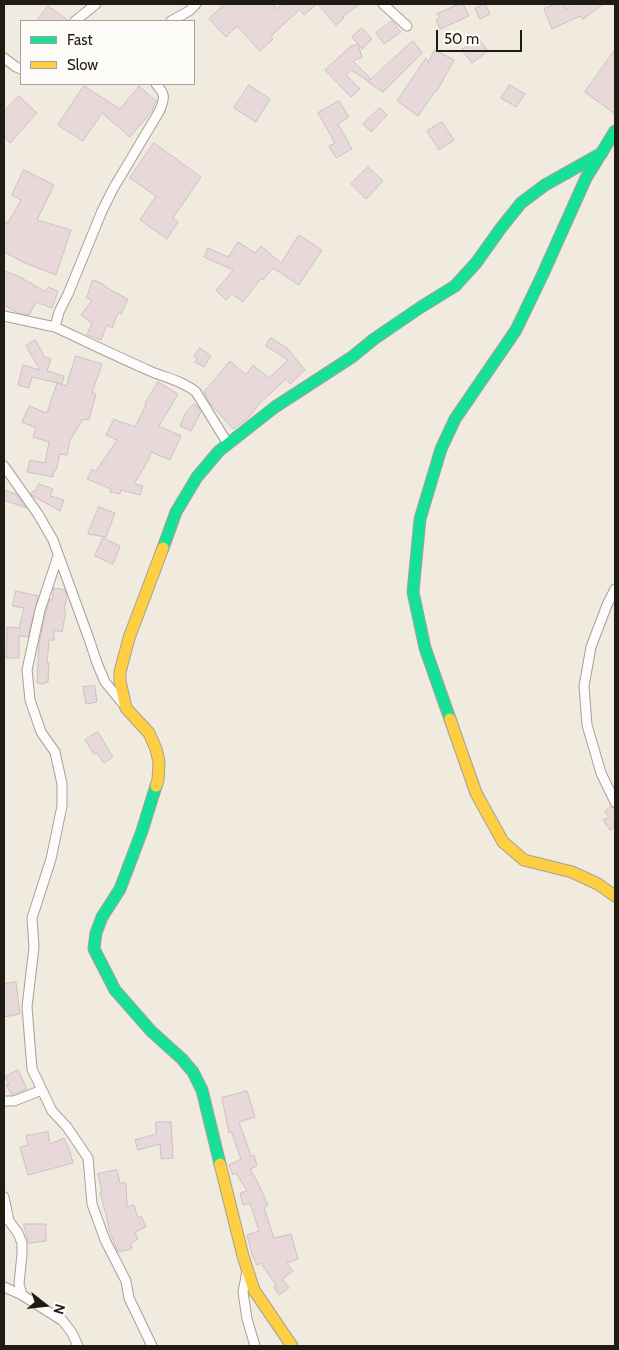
<!DOCTYPE html>
<style>
body{margin:0}
#map{position:relative;width:619px;height:1350px;overflow:hidden;background:#f0eadf;font-family:Cabin,sans-serif}
canvas{display:block}
.frame{position:absolute;inset:0;border:5px solid #201c14;pointer-events:none}
.legend{position:absolute;left:20px;top:20px;width:175px;height:65px;box-sizing:border-box;background:#fdfbf7;border:1px solid #a5a29c;margin:0;padding:6px 9px;list-style:none;font-size:15px;color:#201c14}
.legend li{display:flex;align-items:center;gap:10px;height:25px}
.legend b{width:25px;border:1px solid #a5a29c}
.north{position:absolute;left:20px;top:1280px;width:50px;height:50px;-webkit-text-stroke:4px #fdfbf7;paint-order:stroke;rotate:106deg;font-size:14px;font-weight:700;line-height:20px;text-align:center;color:#201c14}
.north::after{content:'';display:block;margin:auto;width:18px;height:22px;background:#201c14;clip-path:polygon(50% 0,100% 100%,50% 72%,0 100%)}
.scale{position:absolute;left:436px;top:30px;width:86px;height:22px;box-sizing:border-box;border:2px solid #201c14;border-top:0;padding-left:6px;font-size:15px;line-height:18px;white-space:nowrap;color:#201c14;-webkit-text-stroke:4px #fdfbf7;paint-order:stroke}
</style>
<div id="map">
<canvas width="619" height="1350"></canvas>
<div class="frame"></div>
<ul class="legend">
<li><b style="height:6px;background:#16e098"></b>Fast</li>
<li><b style="height:6px;background:#ffcf43"></b>Slow</li>
</ul>
<div class="north">N</div>
<div class="scale">50 m</div>
</div>
<script>
const c = document.querySelector('canvas').getContext('2d');
c.lineJoin = 'round';
function paint(path, color) { c.fillStyle = color; c.fill(path, 'evenodd'); }
function stroke(path, color, width, dash) { c.strokeStyle = color; c.lineWidth = width; c.lineCap = dash ? 'butt' : 'round'; c.setLineDash(dash || []); c.stroke(path); }
const building = new Path2D(`
 M225,4H273L277,9L282,4H317L304,15L300,9L270,37L273,39L260,51L237,26L226,37L209,19Z
 M318,4H360L343,16L344,18L336,25Z
 M460,4H463L469,16L440,29L436,20L440,17L437,14Z
 M485,4L490,14L480,19L475,9Z
 M556,4H564L566,9L573,4H603L583,19L580,16L552,29L544,9Z
 M48,6L69,21H37Z
 M392,21L401,32L384,44L376,33Z
 M362,28L372,39L362,49L352,37Z
 M478,38L488,51L472,63L462,50Z
 M413,41L422,53L383,92L368,82Z
 M358,44L362,57L353,61L370,78L368,81L351,70L346,75L360,89L351,97L325,70L350,47Z
 M435,50L454,60L437,91L436,90L418,116L397,101L426,58L428,62Z
 M615,50V114L585,92Z
 M249,85L270,99L256,122L234,108Z
 M510,85L525,94L516,107L501,98Z
 M84,86L120,109L139,86L156,101L152,111L130,137L102,113L83,141L58,125Z
 M19,96L37,113L10,143L4,136V112Z
 M339,101L349,117L338,124L352,149L336,158L329,146L335,143L318,113Z
 M380,108L387,115L371,132L363,124Z
 M442,122L454,140L439,150L427,131Z
 M154,143L201,177L173,218L178,222L167,239L140,220L156,196L130,178Z
 M368,167L383,181L366,199L351,184Z
 M24,170L54,185L37,220L71,230L56,275L25,263L4,252V221L8,223L21,200L12,195Z
 M299,235L322,250L299,285L273,268L263,280L261,278L243,302L232,294L226,300L216,290L226,279L233,270L204,257L208,248L228,257L238,242L255,253L261,246L281,263Z
 M4,271L18,276L46,292L48,287L58,291L52,308L36,302L29,315L18,313L4,305Z
 M93,280L101,283L109,289L128,299L121,314L118,313L112,328L107,325L101,340L87,335L92,323L81,315L92,300L87,298Z
 M271,338L287,348L305,370L290,384L286,379L259,404L247,419L233,429L210,403L204,392L230,361L246,375L253,365L269,378L288,360L266,346Z
 M35,340L45,357L51,359L47,371L64,376L62,384L32,377L29,388L18,385L23,365L40,370L26,346Z
 M200,348L211,356L204,367L195,362L197,358L194,356Z
 M76,356L102,364L92,393L96,394L89,420L83,419L70,440L67,455L60,454L56,470H54L53,477L27,472L30,460L45,463L49,442L33,437L36,428L22,422L29,406L47,413L57,383L66,386Z
 M158,382L178,394L159,426L181,436L170,460L151,452L149,459L134,484L143,486L140,495L121,490L120,494L110,492L111,489L87,479L92,469L96,471L117,440L106,435L114,419L125,424V423L135,427L146,405L145,404Z
 M194,404L197,406L201,412L191,431L180,426L185,414Z
 M39,484L53,489L50,496L64,500L60,511L33,496L31,494L33,491H35Z
 M4,490L16,494L26,508L4,500Z
 M99,507L115,513L106,537L88,534Z
 M103,538L120,546L113,564L95,556Z
 M54,588L65,590L67,597L64,610L66,611L62,632L54,630V640H49L47,663H49L48,682H45L44,684L37,683L39,643L46,612L50,599L52,600Z
 M16,591L38,596L28,637L19,636V658H6L7,627L19,628V629L24,608L13,606Z
 M95,686L97,702L86,704L83,687Z
 M98,732L113,757L104,763L97,753L94,754L85,740Z
 M611,807L615,808V827L610,830L603,820L609,817L605,811Z
 M16,982L20,1014L4,1017V984Z
 M18,1070L27,1089L12,1095L6,1085L9,1084L5,1077Z
 M247,1091L255,1117L239,1122L251,1156L254,1155L257,1166L250,1169L258,1183L268,1205L264,1208L274,1238L291,1234L298,1259L287,1263L293,1271L282,1279L289,1288L279,1295L274,1287L276,1285L261,1263L257,1265L252,1254L247,1235L259,1231L250,1203L243,1205L240,1193L247,1191L236,1173L233,1175L229,1165L241,1159L231,1131L229,1133L222,1098Z
 M156,1122H171L173,1158L161,1159L160,1144L138,1150L135,1140L156,1134Z
 M48,1132L50,1144L64,1138L70,1152L73,1163L28,1175L20,1147L28,1145L26,1136Z
 M117,1170L120,1183H126L127,1207L134,1205L138,1218L141,1216L146,1227L135,1232L138,1239L131,1243L132,1249L118,1252L109,1230L106,1212H105L100,1192H102L98,1174Z
 M24,1224H46V1241L29,1243Z`);
paint(building, '#e8d8da');
stroke(building, '#cac2c0', 1);
const street = new Path2D(`
 M383,4L407,26
 M75,21L96,4
 M171,21L189,11L196,4
 M4,58L16,67L21,69
 M4,316L55,327L59,312L68,294L102,211L113,189L160,110C165,97 165,94 156,84
 M55,327C87,342 118,357 150,371C166,378 183,381 196,392L228,444
 M4,466L38,514L53,540L89,639L97,663L105,682L124,705
 M58,556L40,610L27,670L30,700L41,732L55,752L62,784V806L51,859L32,918L34,947L27,1007L32,1069L52,1111L67,1127L88,1158L92,1204L105,1240L126,1281L129,1298L152,1346
 M615,589L607,605L591,647L584,686L587,725L601,773L615,802
 M4,1101H14L42,1090
 M4,1197L9,1221L18,1233L22,1243V1254L19,1284L22,1295
 M247,1271L243,1292L247,1319L255,1346
 M4,1287L22,1295L63,1321L72,1333L78,1346`);
const fast = new Path2D(`
 M163,548L176,512L197,477L219,451L275,407L352,357L374,339L421,307L455,286L476,263L501,228L521,203L545,185L602,153
 M450,719L425,648L413,592L420,519L441,449L455,419L516,330L542,276L586,178L615,131
 M156,786L142,831L120,889L102,917L96,933L94,949L115,990L151,1031L182,1059L193,1072L202,1090L220,1164`);
const slow = new Path2D(`
 M450,719L476,793L503,842L524,860L572,872L598,884L615,896
 M156,786L158,780L159,762L156,749L149,733L126,708L120,681V672L129,638L163,548
 M220,1164L243,1256L254,1290L292,1346`);
stroke(street, '#a6a198', 11);
stroke(fast, '#a6a198', 13);
stroke(slow, '#a6a198', 13);
stroke(street, '#fdfcfa', 9);
stroke(fast, '#16e098', 11);
stroke(slow, '#ffcf43', 11);
</script>
